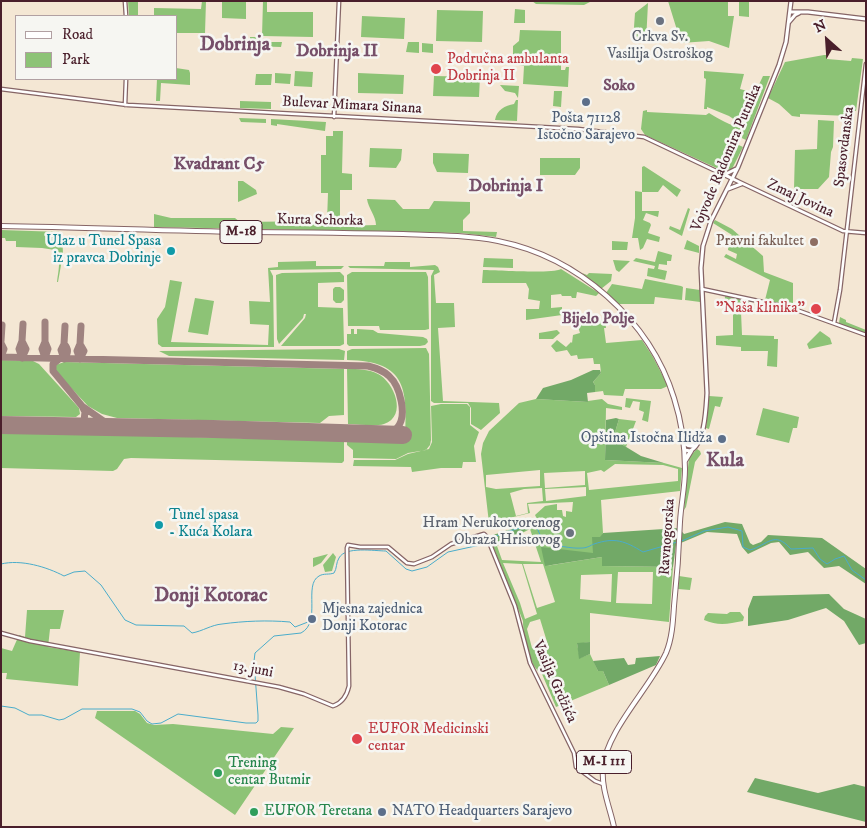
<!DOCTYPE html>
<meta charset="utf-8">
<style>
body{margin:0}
#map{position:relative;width:867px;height:828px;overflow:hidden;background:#f4e7d4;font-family:"IM FELL DW Pica",serif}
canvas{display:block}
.frame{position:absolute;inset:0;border:2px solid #4a1f2b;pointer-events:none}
.legend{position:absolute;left:15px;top:15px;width:162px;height:65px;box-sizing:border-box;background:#f6f6f2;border:1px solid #b1a0a2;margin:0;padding:6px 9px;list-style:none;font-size:15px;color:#4a1f2b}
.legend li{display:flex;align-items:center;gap:10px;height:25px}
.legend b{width:25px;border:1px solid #b1a0a2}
.north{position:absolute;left:802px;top:15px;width:50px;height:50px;-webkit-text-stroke:4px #f6f6f2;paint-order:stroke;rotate:334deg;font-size:14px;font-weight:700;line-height:20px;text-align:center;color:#4a1f2b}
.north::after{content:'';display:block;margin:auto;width:18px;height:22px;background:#4a1f2b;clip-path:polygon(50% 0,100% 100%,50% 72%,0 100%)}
</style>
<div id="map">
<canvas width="867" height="828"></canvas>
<div class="frame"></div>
<ul class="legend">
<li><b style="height:6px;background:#fff"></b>Road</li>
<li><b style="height:14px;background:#8dc376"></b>Park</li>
</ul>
<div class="north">N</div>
</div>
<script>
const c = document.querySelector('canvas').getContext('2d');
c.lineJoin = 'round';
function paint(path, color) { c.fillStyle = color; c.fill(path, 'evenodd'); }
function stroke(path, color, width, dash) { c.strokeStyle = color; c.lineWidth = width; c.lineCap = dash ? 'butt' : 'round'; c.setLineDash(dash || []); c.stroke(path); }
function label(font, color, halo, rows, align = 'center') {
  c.font = font + ' "IM FELL DW Pica",serif'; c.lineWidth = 5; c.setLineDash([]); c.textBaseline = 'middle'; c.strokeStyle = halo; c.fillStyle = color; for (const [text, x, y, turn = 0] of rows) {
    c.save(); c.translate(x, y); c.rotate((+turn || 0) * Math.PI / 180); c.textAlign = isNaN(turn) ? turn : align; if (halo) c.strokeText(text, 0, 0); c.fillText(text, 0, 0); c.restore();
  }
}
paint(new Path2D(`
 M128,1H138V16H129Z
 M202,1H206L205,33H176V16H154V8L201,9Z
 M222,1H246V19L222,18Z
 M263,1H267V12H313V37L262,36Z
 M532,1H592L584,5L536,4Z
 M668,1H728V16H734L729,48L709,41L681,43Z
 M739,1H749V17L739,16Z
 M648,3L646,42L633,41L635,13Z
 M515,9L525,10V23H514Z
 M437,10L483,11L482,42L436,41Z
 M362,16L405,18L404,39L361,37Z
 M520,30L561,31V70H565L566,67H569L568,87L523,84L524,66L513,64V46L519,41Z
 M250,37H257L262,42H282L281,47L250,46Z
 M408,42H419V53L406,52Z
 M422,43L433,44V53L422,52Z
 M824,55H827V59L851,61L852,58L863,59L856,111L852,110L851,115L849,116L800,114V117L792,116L779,104L768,98L785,62Z
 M176,68L189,70L190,73V85L161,83L160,101H156L157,79H176Z
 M295,71L313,72L312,87L294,86Z
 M704,71L744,74L740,89L755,93L763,76H770L746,140L731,133L728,140L743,147L732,169L723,171L645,135L641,129L643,111L647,110V112L706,115L709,113C717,118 732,126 740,128L741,124L729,116L707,107V109H704L706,79L704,78Z
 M275,73L291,74L290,84L275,83Z
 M358,73L404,75L403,94L358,93Z
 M256,74H272L271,85H255Z
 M434,76L480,77L479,97L433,96Z
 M500,85L519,86L518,98L515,93L505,91Z
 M554,91H562L561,107L553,106Z
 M516,100H518L517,121L495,120C497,109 505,106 514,104Z
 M240,101L271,102V109L240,108Z
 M239,118L266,119V123L241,122Z
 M271,119L326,122L325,131L277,124V126L271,125Z
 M818,120L834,121L833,147L831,152L829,177L818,189H794L795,150L817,149Z
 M333,131H343L342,173L352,174V190H340V226L376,225C376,216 368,208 367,199L395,200L403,209H429L434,201L470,202V213L463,220V231L497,232L496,237L461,233L154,227V214L171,218H235L240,222L327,221L328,193H321V155H326V136H333Z
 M370,148L402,149L401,160L396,168L369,167Z
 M433,153L469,154L468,173L437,172L433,163Z
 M540,158H580V168L575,175H540Z
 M644,166L681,190L677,197L663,185L658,192H642V211H659L658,217L646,213L643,220L650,223L651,225L648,233L660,237L659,242L647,239L643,248L640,250L638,238H632L635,218V191L642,192V167Z
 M238,181H243L256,190L257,194L238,202Z
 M688,208L690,209L682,236L669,229L670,226L680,230Z
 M715,220L732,229L763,256L764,272L793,283V307L765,300L770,280L724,257L726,254L736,259L737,254L728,250L729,240L732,235L713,223Z
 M1,230L62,232L63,254L58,282H57C58,272 62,259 55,250L42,248L16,247V241H6L5,238H1Z
 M687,240L699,246V253L684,249Z
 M612,241L628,242L627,250H612Z
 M658,251L672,255L671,261H667V265L659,264L658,269L667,271L665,280L647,276L648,268L654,269L655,266L633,261L636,258L655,262Z
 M484,258L513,259V268L483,267Z
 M613,260L630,261L619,272L616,270Z
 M316,261V266H344L341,269L270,270L273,276L274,347H162L158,344L157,319L165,307L170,280L182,282L171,342L268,345L269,325L250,324L249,301L270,302L268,268L278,267V262Z
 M385,262H410V267L435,265L438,267L440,272L434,275L436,303H454L455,327L438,328L443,401L499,403L500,413L481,430L471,424V408L468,403H434L431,401V276L434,270L350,268L348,266H384Z
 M561,269L599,293L596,296L577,292L576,298H572L571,296H562L561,294L551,295V308L562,307V315L526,320V309H539L540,301L528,299L529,289L526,283H482L483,270C498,270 551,274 561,269Z
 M340,272L344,276V282L318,283V307L343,308L344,344L340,346H281L305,318L306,314H304L303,318L279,344L277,339L276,275L282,273Z
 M352,272H426L428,277L429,329L425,330H380L379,326H348L347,275Z
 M582,273L587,275L589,273L612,274L611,281L601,289Z
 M645,279L681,286L683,287L682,300L655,297L654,304H618L606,293L612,284L642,289Z
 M335,287H340L344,290V300L341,303H336L333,300V289Z
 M686,288L700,290V302L685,300Z
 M725,296L749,301L747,312H741L742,335L774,336V339H778L777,367L767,366L768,351H741V347L716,345V336L733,335V312L724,311Z
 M195,298L214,301L208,335L188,332Z
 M586,312L595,320H605L606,328H604L606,343L642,340L653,357L668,386L661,389H625L623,396L604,395L603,391L595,392V385L593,382L601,373L600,364H594L593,358L578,359L577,355L571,356L567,350L556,352L551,346L557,340L566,347L571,342L572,343L573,335L580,333L576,320Z
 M840,317L846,320V322L866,330V334L841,325L839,323Z
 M351,329H354V334H357V329L373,330L378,333L423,337L427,339L428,342L425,345L420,346H349L347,344V334H351Z
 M557,330L560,333L553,339H539V333Z
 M820,331L830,338L832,344L809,349L807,344Z
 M426,348L429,354L431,440L430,445L426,450L408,453L396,459L353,458V450L347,445V441L405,442C407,391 409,361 347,360V351L352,349Z
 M339,349L345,351L344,360L169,356L159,351Z
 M1,360L33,361L39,364L79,408L80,414L76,417L1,416Z
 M64,362L344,369V415L329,416L320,423L117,418L102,414L88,406L56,372V365Z
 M347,369C358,369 368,369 378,374C394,382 408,416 384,424C374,427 359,424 348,424Z
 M709,396L723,397L720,407L715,406L709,429L706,428Z
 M626,398L651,401L648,422L642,420L644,412L639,410L640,402L633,401L630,408L625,407Z
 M536,399L588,402V401L602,399L608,404L622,407V410L606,408L605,460L664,463L682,468L680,491L601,500L603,533L594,553L546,566L602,557V566L673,567L669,622L590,613V642L577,644L580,658L590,654L598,671H603L609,685L556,707L542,674C529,667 523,636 523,621L493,546L528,528L534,527L532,521L537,519L535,515L545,506L557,504V510H562L563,516L566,517V511L572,512L573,502L528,504L530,513L489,523L481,454L483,443L489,431L519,403ZM615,464L663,465L678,469V481L589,490L587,473L601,470L604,472ZM540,470V486L496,489L486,487V475ZM585,471V485L545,488L544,473ZM586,487V496L546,501L545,489ZM542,488L543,501L527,503L528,513L516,516L510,493L524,489ZM530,529L541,562L502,560L497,546ZM503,563L522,564L537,614L525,619L520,603ZM523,564H543L555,602L537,608ZM618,572H653L652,604L616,603ZM612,574L611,602L580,599L581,575ZM540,619L548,645L532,648L527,629L530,622Z
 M441,404H467L470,407V425L479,432L474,446L476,462H463L462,468H441L412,472L411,467L353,466L354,460H395L408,454L429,449L432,442L431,406Z
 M763,408L799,417L797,428H793L789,443L756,435Z
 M619,419L636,421L626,447L613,439Z
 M1,432L344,441V461L342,463L131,458L124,459L117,469L113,471L1,468Z
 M697,449L700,451L701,454L695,462L686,507L684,510L689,457Z
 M333,553L336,557L332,571L325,572L323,565Z
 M328,554L321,563L313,567V558Z
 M679,576L692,578L690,590L678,589Z
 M27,610H64L60,629H50L48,647L80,652L78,686L6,679L7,673H1V648L12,651L19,635L25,637Z
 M730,612H740L744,617L743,621C728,624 718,626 704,620L705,616L708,613L727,614Z
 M97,711H135L140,714L147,723L154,725L173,724L273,734L281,727L294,728L235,815L95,718Z`), '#8dc376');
paint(new Path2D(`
 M593,370H600L601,373L593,382L595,385V392L587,393L588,402L536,399L543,388L571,380Z
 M616,418L619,419L613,439L641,456L664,463L605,460L606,420Z
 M725,522L742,524L750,543L753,545L761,542L768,535L822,538L866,569V584L839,566L824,568L808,552L790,555L779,542L771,543L748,554L742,547L737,534L707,532L676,545L673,567L602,566V557L545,566L541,547L593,553L592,537H600L603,533L679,528L684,534Z
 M529,523L530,528L493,546L490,536Z
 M829,594L844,609L866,619V643L859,645L844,621L826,608L788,620L748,626V609L753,596Z
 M590,642V654L579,659L577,643Z
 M660,656L656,665L609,685L603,671H598L593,661L624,658L628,665L635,664L636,658Z
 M755,778L818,793L854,784L866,787V822L747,792Z`), '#72a967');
stroke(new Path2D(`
 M1,564C21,559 47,567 64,576L74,572L85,571L101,585L125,620L136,625L184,626L192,633C203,631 211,625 222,624C244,621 267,620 290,622L295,627L308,622
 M1,706L15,708L29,715H42L59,720L64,719L82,709H132L140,712L147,721L152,724L161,723L178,714L246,723H256L258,721V715L254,661L255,653L274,636L301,633C322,622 303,585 319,576C324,573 329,575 334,573C337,569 336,562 339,558C345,546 375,551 386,551L406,569L412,571L427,567L448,552L480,545L502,533L535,524L544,543C557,545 570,549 583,548C587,548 591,545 594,544C615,537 625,541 643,552L684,540L704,531L728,527L742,531L743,547L750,550C768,545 774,530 791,549L813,548L820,559L827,564L835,559L844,556L852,570L866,580`), '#4aacca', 1);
stroke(new Path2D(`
 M1,341L2,325
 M22,341L26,349L22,358L19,349Z
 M22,341L23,324
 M45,342L48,349L45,358L42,349Z
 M45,342V322
 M1,343L4,349L1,357
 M64,344C69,349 68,354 64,359L61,350Z
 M64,344L65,326
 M80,344L84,351L80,359L77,351Z
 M80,344L81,326
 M1,357L368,366C376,368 383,370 389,376C400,386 408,416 397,428C393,432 388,433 383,435
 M59,359L53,364V371L82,406
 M69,427L77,425L84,421L85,412L82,406L105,422L128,428`), '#9f8380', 7);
stroke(new Path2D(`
 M1,425L213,429L403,435`), '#9f8380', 18);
const tertiary = new Path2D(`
 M125,1L126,16
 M1,89L128,105L578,129L644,137L843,231L866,233
 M125,105L126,79
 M334,117L339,1
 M726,175L743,184
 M702,289L791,308L866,335
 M834,323L840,290L866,64
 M1,633L30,641L279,687L304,694L333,706C342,703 347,695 349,686L347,548L348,545L360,547H388L407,563L414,564L432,557L451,544L484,534L487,537L515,606L530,663L574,753L576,767L595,781L603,784`);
const secondary = new Path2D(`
 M790,12H808L866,19
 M789,22L795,15L799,13
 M726,174L736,169
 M728,189L741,184
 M685,450L690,451C705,444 706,409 707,393L701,268L703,246L711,221L738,167L779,65L786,42L791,1`);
const primary = new Path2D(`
 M1,226C83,227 165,231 247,232C299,232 351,233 403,234C435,235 467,235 498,241C578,257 650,320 674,398C681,420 685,445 685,469C685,487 681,504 680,522C679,550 677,578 674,606C673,622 672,639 666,653C650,688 606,731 603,768C601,788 610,808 614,827
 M683,441L688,445L694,446
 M685,461L691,451`);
stroke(tertiary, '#866566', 5);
stroke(secondary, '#866566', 5.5);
stroke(primary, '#866566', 6);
stroke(tertiary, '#fff', 2.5);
stroke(secondary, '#fff', 3);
stroke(primary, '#fff', 4);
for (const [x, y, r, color] of [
 [660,21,5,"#6b7280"],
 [436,69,6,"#e0444e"],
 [586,102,5,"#5c6f8a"],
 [814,242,5,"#8d6e63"],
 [171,251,5,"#0f9aa8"],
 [816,309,6,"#e0444e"],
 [722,439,5,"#5c6f8a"],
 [159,525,5,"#0f9aa8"],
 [570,533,5,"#6b7280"],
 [312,619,5,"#5c6f8a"],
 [357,739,6,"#e0444e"],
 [218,773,5,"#2e9e5b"],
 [254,812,5,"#2e9e5b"],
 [382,812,5,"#5c6f8a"]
]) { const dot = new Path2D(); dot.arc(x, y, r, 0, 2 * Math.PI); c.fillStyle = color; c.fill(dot); stroke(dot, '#f6f6f2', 2); }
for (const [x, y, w] of [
 [241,232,42],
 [604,762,55]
]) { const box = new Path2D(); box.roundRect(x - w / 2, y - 11.5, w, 23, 4); c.fillStyle = '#f6f6f2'; c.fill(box); stroke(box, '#4a1f2b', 1); }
label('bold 14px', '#4a1f2b', null, [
 ["M-18",241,232],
 ["M-I 111",604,762]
]);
label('15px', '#5b616d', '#f6f6f2', [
 ["Crkva Sv.",660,38],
 ["Vasilija Ostroškog",660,55],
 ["Hram Nerukotvorenog",560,524,"right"],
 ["Obraza Hristovog",560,541,"right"]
]);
label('15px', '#be3a42', '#f6f6f2', [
 ["Područna ambulanta",447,60],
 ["Dobrinja II",447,77],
 ["\"Naša klinika\"",805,309,"right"],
 ["EUFOR Medicinski",368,730],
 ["centar",368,747]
], 'left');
label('15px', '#4a1f2b', '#f6f6f2', [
 ["Bulevar Mimara Sinana",352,106,3],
 ["Spasovdanska",845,147,-83],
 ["Vojvode Radomira Putnika",727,158,-67],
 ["Zmaj Jovina",800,199,25],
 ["Kurta Schorka",320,221,1],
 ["Ravnogorska",668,537,-86],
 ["13. juni",253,670,10],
 ["Vasilja Grdžića",554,682,66]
]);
label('15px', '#4e5e75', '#f6f6f2', [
 ["Pošta 71128",586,119,"center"],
 ["Istočno Sarajevo",586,136,"center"],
 ["Opština Istočna Ilidža",712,439,"right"],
 ["Mjesna zajednica",322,610],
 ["Donji Kotorac",322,627],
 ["NATO Headquarters Sarajevo",392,812]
], 'left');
label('15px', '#0d838f', '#f6f6f2', [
 ["Ulaz u Tunel Spasa",161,242],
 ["iz pravca Dobrinje",161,259],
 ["Tunel spasa",169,516,"left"],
 ["- Kuća Kolara",169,533,"left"]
], 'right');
label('15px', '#785e54', '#f6f6f2', [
 ["Pravni fakultet",804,242]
], 'right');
label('15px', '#27864d', '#f6f6f2', [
 ["Trening",228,764],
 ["centar Butmir",228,781],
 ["EUFOR Teretana",264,812]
], 'left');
label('bold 16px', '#764f69', '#f6f6f2', [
 ["Soko",619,87],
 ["Bijelo Polje",598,320]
]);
label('bold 18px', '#764f69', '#f6f6f2', [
 ["Dobrinja II",337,52],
 ["Kvadrant C5",219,165],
 ["Dobrinja I",506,187]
]);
label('bold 20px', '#764f69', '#f6f6f2', [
 ["Dobrinja",235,46],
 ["Kula",725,462],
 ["Donji Kotorac",211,597]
]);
</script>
